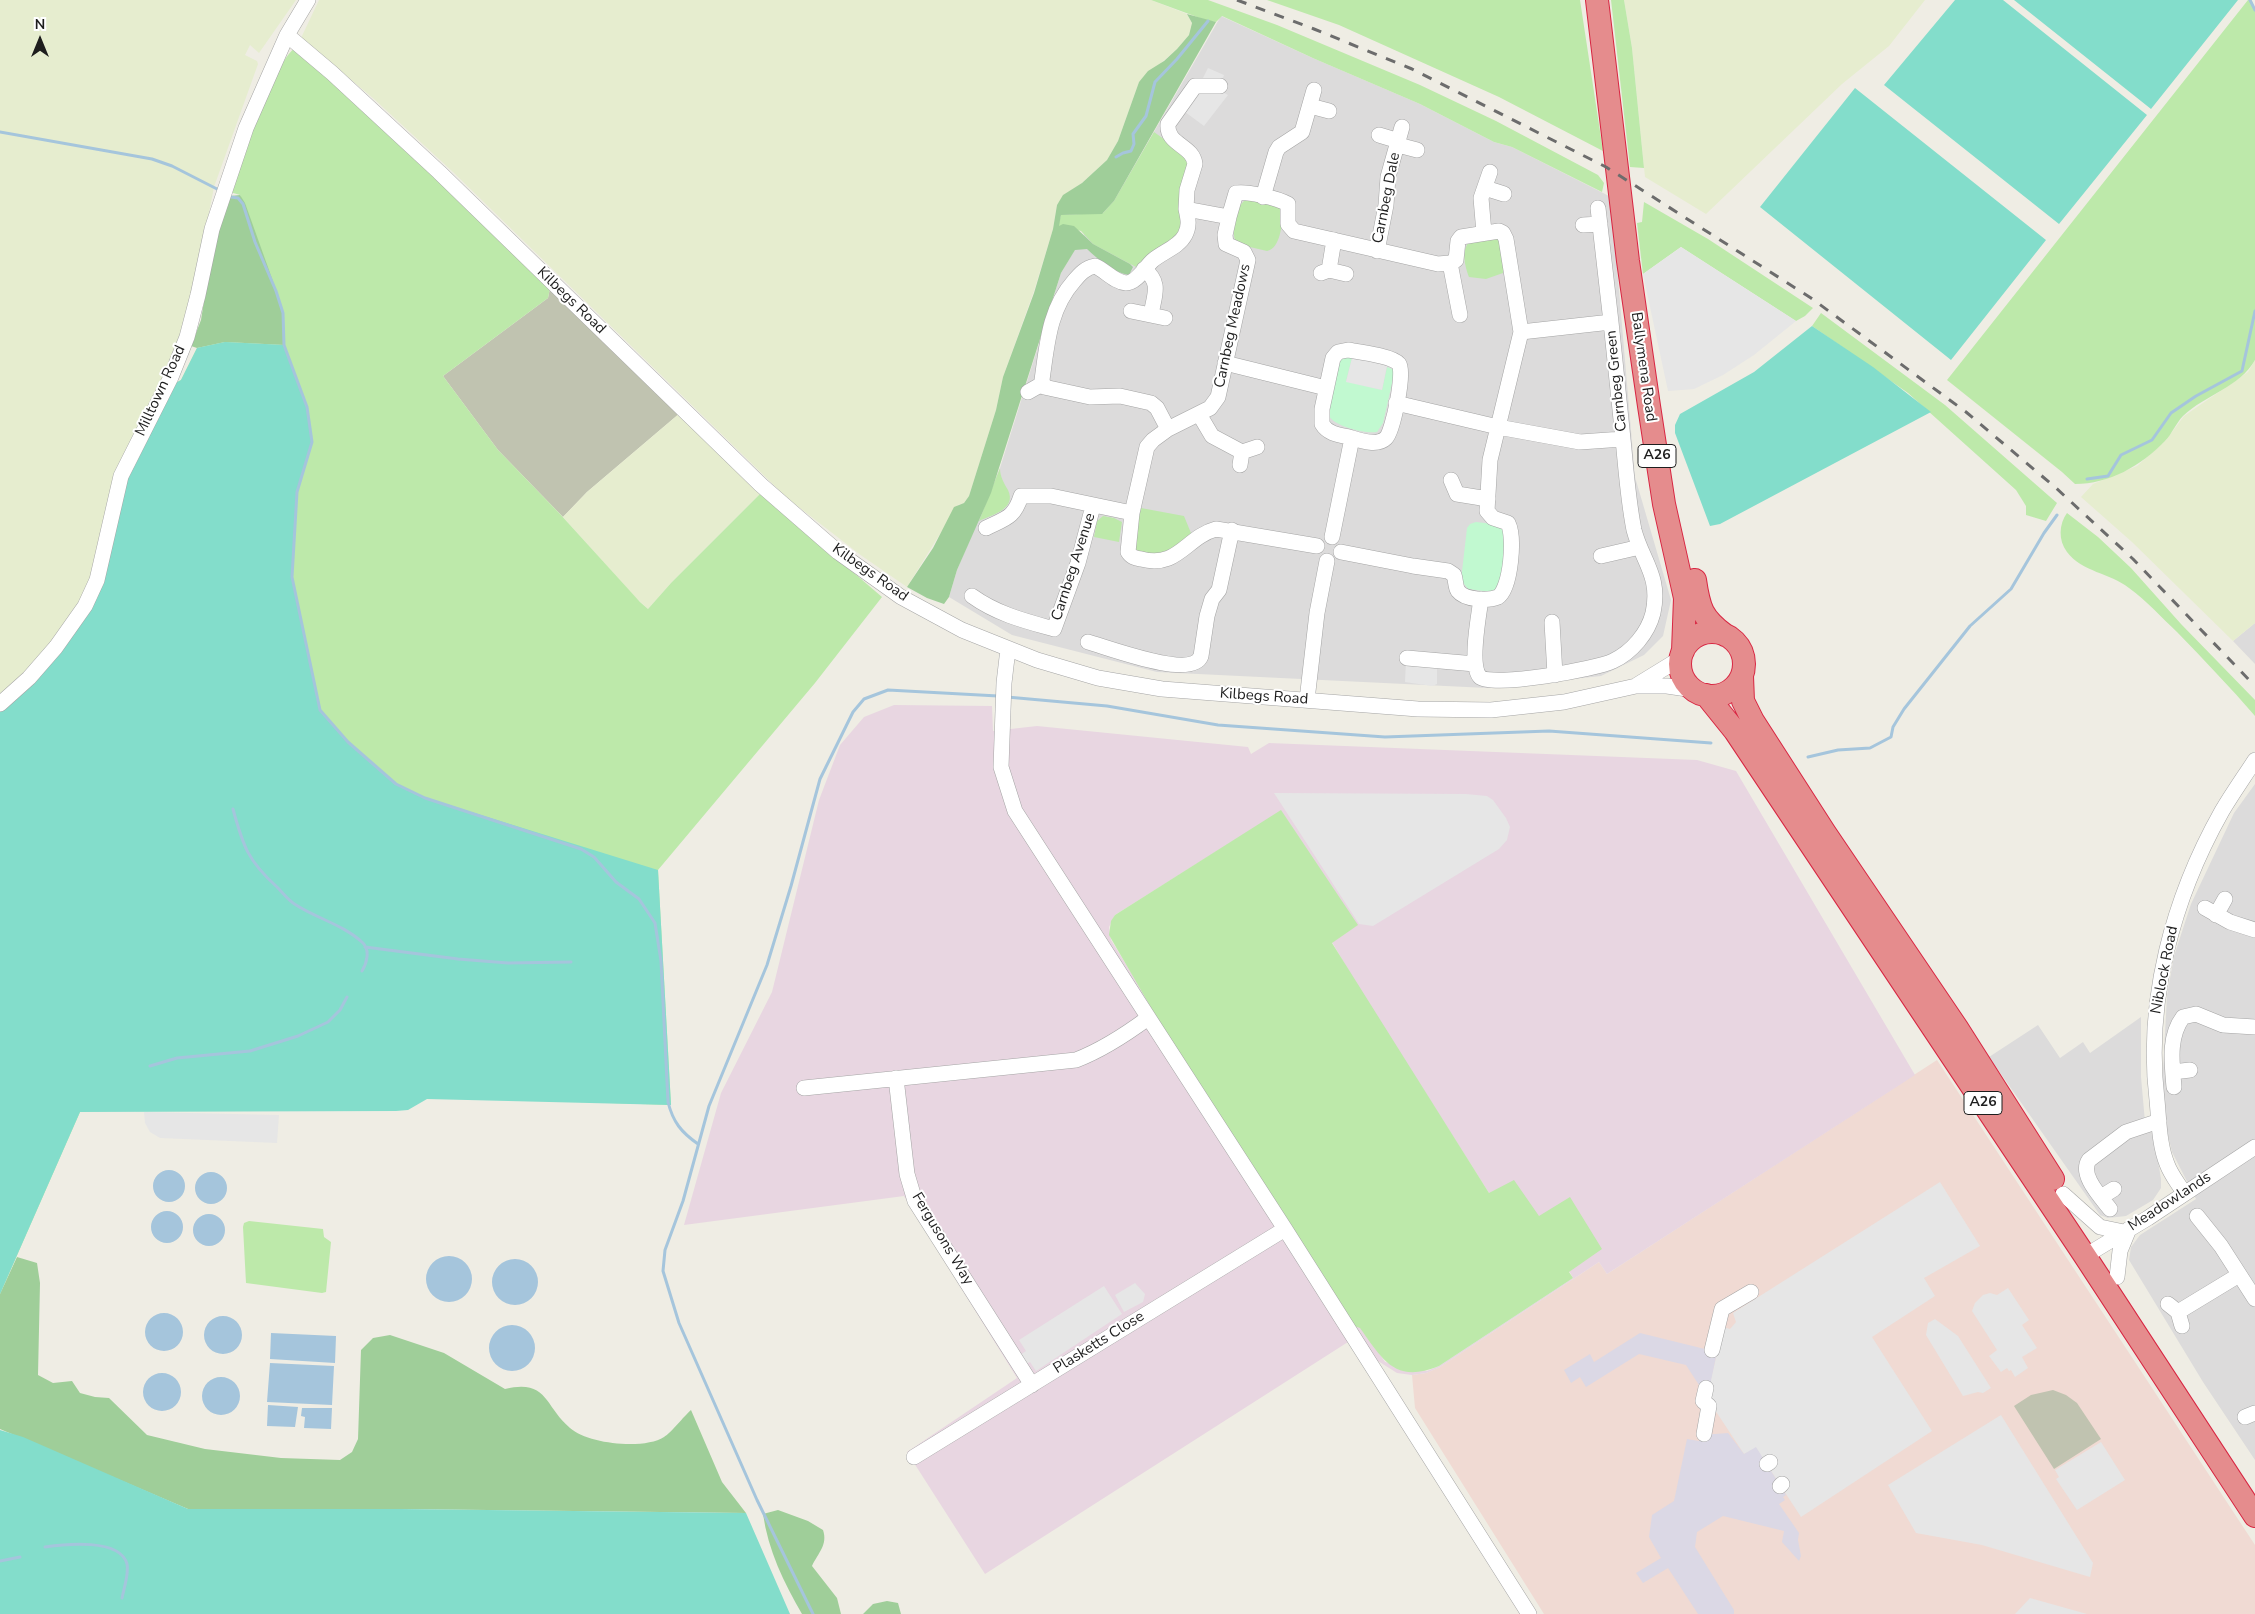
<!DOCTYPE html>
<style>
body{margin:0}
#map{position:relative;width:2255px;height:1614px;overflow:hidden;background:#efede4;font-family:"Nunito Sans",sans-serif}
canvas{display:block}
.north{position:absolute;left:15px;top:15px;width:50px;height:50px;-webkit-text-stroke:4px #fff;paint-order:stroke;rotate:0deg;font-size:14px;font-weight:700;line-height:20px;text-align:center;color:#1e1e1e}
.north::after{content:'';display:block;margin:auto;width:18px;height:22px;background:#1e1e1e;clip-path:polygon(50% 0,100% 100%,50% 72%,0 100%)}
</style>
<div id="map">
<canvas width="2255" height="1614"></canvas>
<div class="north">N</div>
</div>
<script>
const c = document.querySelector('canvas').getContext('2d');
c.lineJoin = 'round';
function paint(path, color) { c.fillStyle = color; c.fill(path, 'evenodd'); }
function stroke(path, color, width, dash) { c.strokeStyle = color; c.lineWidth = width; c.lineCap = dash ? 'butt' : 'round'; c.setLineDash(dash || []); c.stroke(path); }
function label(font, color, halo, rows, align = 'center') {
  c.font = font + ' "Nunito Sans",sans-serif'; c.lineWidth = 4; c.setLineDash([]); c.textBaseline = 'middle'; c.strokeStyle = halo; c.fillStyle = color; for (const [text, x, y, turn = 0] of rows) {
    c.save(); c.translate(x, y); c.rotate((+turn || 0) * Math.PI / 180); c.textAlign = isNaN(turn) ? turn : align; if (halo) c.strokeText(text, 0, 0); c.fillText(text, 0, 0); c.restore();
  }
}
paint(new Path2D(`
 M1221,16L1315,59L1420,104L1494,142L1512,147L1611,197L1635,477L1671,600L1663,636L1644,655L1601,676L1487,688L1157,672L1012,635L949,597L957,570L1000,468L1061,273L1084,234L1114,201Z
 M2255,623V664L2233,641Z
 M2255,784V1460L2203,1382L2129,1260L2131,1247L2140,1235L2196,1199L2172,1152L2165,1123L2162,1091L2167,995L2174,956L2191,904L2234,813Z
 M2141,1017V1077L2145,1122L2154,1136L2161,1179V1188L2153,1200L2126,1216L2108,1218L2100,1215L1989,1057L2038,1025L2060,1058L2083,1042L2090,1053Z`), '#dcdbdb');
paint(new Path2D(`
 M1937,1060L2255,1545V1614H1544L1415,1408L1412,1375L1426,1373L1440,1367L1599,1262L1607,1274Z`), '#f0dad3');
paint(new Path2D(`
 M894,705L992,706L993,731L1037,726L1248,747L1251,754L1269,743L1697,760L1736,771L1915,1075L1607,1274L1599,1262L1440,1367L1426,1373L1412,1375L1397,1373L1348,1342L985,1574L907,1452L1017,1378L904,1196L684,1225L721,1093L772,992L819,800L840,745L864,717ZM1281,811L1357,925L1332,942L1358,987L1489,1193L1539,1216L1573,1278L1439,1366L1427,1371L1385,1362L1194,1075L1111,940L1109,927L1115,915Z`), '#e8d6e1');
paint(new Path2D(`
 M550,288L602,341L680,413L587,492L563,517L498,450L443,376L548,298Z
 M2053,1390L2066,1395L2077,1403L2101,1439L2054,1469L2014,1406L2031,1395Z`), '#c0c3b0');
paint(new Path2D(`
 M0,0H296L259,53L250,45L245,55L257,61L258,64L214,187L193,295L176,353L126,450L117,473L91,585L48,647L23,675L0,694Z
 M319,0H1151L1187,14L1192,23L1189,35L1177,49L1139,82L1118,141L1107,160L1082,183L1064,195L1057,205L1053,229L1034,291L1003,377L996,410L969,496L964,503L958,505L907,587L862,556L787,498L453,172L374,99L301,38Z
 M1624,0H1925L1889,46L1842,84L1706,214L1645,177L1632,48Z
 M2255,360V623L2233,641L2132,542L2081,497L2093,484L2137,466L2166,440L2184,416L2248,372Z
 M680,413L761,493L671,583L648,609L633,595L563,517L587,492Z`), '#e6edcf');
paint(new Path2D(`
 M1151,0H1208L1277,25L1420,85L1496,121L1598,175L1604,183L1602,192L1512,147L1494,142L1420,104L1315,59L1222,16L1216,22L1208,21Z
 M1267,0H1580L1603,151L1499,97L1339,25Z
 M1611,0H1624L1632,48L1644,168L1630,167Z
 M2248,0H2251L2255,10V360C2240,387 2205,395 2183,416C2176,423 2172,434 2165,441C2141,466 2109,484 2075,484L2062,472L1947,380Z
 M294,49L363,108L550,288L548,298L443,376L498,450L560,514L640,602L648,609L671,583L761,493L882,597L815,683L658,870L671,1105L150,1088L80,1112L0,1294V710L82,618L170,386L181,380L197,348L225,342L284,345L283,313L240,195L230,192C239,167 276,60 294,49Z
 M1154,132L1182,152L1188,162L1179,200L1182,219L1180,232L1174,239L1153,251L1136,267L1093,244L1081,231L1058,226L1061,215L1103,213L1114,201Z
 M1245,200C1256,200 1278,203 1284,213C1281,225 1281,248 1267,251L1237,244C1230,233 1235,208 1245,200Z
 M1644,202L1708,239L1813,308L1805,316L1796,321L1681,247L1643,274L1637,223L1642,222Z
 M1497,239L1500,242L1504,270L1503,273L1486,279L1469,277C1465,266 1461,251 1469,242Z
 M1821,313L1945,405L2057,503L2046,521L2026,515V506L2016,490L1908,393L1812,326Z
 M1000,468C1000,477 1004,483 1008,490C1017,509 992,515 979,521Z
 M1141,508L1184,516L1193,538C1175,549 1156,561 1135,549L1133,542Z
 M2067,513L2098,537L2131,568L2181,624L2255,700V716C2230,687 2204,660 2177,632C2161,617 2147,601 2129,588C2110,573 2082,572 2067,552C2058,540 2059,524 2067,513Z
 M1103,516L1114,518L1122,522L1119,542L1094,537L1097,521Z
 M1281,810L1358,925L1332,943L1489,1193L1514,1180L1539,1216L1570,1197L1602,1249L1569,1272L1573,1278L1439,1366C1395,1384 1383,1360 1360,1328L1351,1325L1153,1011L1109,935L1111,921L1115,915Z
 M249,1221L323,1229L324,1237L331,1242L326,1292L322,1293L246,1283L243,1227L244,1223Z`), '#bde9aa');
paint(new Path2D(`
 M1187,14L1216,22L1114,201L1102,214L1061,215L1059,226L1063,224L1074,226L1093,244L1130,264L1133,267L1129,275C1112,272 1099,260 1087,249L1075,250L1061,273L991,493L957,570L949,597L944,604L927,598L907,587L933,548L954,507L964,503L969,496L996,410L1003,377L1034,293L1053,229L1057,205L1063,195L1082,183L1107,160L1118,141L1139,82L1148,71L1164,61L1177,49L1189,35L1192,23Z
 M240,195L245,203L279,298L283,313L284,345L225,342L197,348L191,346L201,320L214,238L230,196Z
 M17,1257L37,1263L40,1283L38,1375L53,1383L72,1381L80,1393L95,1397L109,1398L147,1435L205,1449L281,1458L340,1460L352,1452L358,1439L361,1350L373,1338L390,1335L444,1353L505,1389C548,1379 544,1406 570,1428C588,1444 644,1450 664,1437C671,1433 684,1416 691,1410L722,1482L746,1513L401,1509H188L0,1429V1294Z
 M778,1510L808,1521L823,1530C828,1545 818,1553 812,1566L837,1598L841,1614H802C784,1583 768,1550 763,1514Z
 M887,1601L898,1603L901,1614H863L873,1604Z`), '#9fce99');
paint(new Path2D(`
 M1341,356L1352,358L1346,381L1382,390L1387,367L1395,370L1383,423L1377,432C1365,434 1332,426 1328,414Z
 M1476,522L1501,525L1506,531L1501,588L1492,592L1468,589L1461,580L1467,528L1470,524Z`), '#c1f9d0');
paint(new Path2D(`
 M1955,0H2003L2147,115L2059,224L1884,85Z
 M2014,0H2238L2151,109Z
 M1855,88L2046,240L1951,360L1760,207Z
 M1812,326L1873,367L1931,412L1720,524L1710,526L1675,433V425L1680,414L1754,372Z
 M225,342L284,345L307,407L312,442L297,492L292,577L320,710L356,750L397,785L423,797L658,870L671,1105L427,1099L408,1110L396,1111L80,1112L0,1294V710L82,618L124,477L170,386L181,380L197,348Z
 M0,1430L23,1437L188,1509H401L746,1513L790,1614H0Z`), '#83ddcb');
paint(new Path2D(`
 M1208,68L1224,75L1219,90L1228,95L1204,126L1181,109L1196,92Z
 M1681,247L1796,321L1754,355L1723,375L1694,389L1668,391L1643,274Z
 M1353,354L1388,361L1382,390L1346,382Z
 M1406,661L1437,664V684L1432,686L1405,682Z
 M1274,793L1466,794L1487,796L1493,800L1506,818L1510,827L1507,840L1499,849L1373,926L1359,924Z
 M144,1112L279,1115L277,1143L160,1138L150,1132L145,1123Z
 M1940,1182L1980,1246L1924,1278L1935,1296L1872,1337L1932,1431L1801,1517L1756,1448L1744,1454L1715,1410L1706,1401L1723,1327L1730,1329L1736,1322L1733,1313Z
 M1135,1283L1145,1294L1143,1302L1124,1312L1115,1295Z
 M1104,1286L1122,1314L1036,1371L1030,1362L1025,1364L1020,1355L1026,1351L1019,1340Z
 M2008,1288L2029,1320L2022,1325L2037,1348L2022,1357L2028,1368L2015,1377L2011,1370L2009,1371L2007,1368L2001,1372L1989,1356L1997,1350L1972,1311L1975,1303L1983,1295L1990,1293L1997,1295Z
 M1935,1319L1958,1336L1991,1388L1983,1393L1978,1392L1963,1396L1926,1335L1928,1323Z
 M2001,1415L2093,1563L2090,1577L1982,1545L1916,1533L1888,1485Z
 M2101,1442L2125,1480L2077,1510L2056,1479L2059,1477L2055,1470Z
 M2030,1598L2087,1614H2015Z`), '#e6e6e6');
paint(new Path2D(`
 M1640,1333L1717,1352L1709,1390L1699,1385L1686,1365L1639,1354L1586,1387L1580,1377L1571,1383L1564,1370L1590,1354L1594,1362Z
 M1728,1433L1744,1454L1756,1447L1786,1495L1783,1497L1785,1500L1779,1504L1799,1533L1798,1540L1801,1556L1799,1561L1782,1542L1784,1531L1723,1516L1697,1532L1695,1547L1734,1610V1614H1698L1668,1568L1643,1583L1636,1573L1661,1558L1649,1537L1652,1515L1674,1501L1687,1439L1699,1441L1701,1435Z`), '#dbd8e5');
paint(new Path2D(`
 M153 1186a16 16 0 1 1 32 0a16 16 0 1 1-32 0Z
 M195 1188a16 16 0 1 1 32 0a16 16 0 1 1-32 0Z
 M151 1227a16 16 0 1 1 32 0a16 16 0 1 1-32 0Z
 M193 1230a16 16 0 1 1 32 0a16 16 0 1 1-32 0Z
 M426 1279a23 23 0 1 1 46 0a23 23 0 1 1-46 0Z
 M492 1282a23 23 0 1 1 46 0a23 23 0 1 1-46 0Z
 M145 1332a19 19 0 1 1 38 0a19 19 0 1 1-38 0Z
 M204 1335a19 19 0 1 1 38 0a19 19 0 1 1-38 0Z
 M489 1348a23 23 0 1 1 46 0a23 23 0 1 1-46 0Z
 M271,1333L336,1336L335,1363L270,1359Z
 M270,1363L334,1366L332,1405L267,1402Z
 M143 1392a19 19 0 1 1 38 0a19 19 0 1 1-38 0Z
 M202 1396a19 19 0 1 1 38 0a19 19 0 1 1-38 0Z
 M268,1405L298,1407L295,1427L267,1426Z
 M302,1408H332L331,1429L304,1428L305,1417L301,1416Z`), '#a5c5dc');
stroke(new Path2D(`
 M2250,0L2255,10
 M0,132L152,159L172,166L217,189
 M1116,157L1123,153L1131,151L1134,144L1133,134L1146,116L1155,82L1177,59L1208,21
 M231,197L238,198L243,204L255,242L276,291L283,313L284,345L307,407L312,442L297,492L292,577L320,710L348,742L396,784L425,798L581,849L594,857L616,882L639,899L655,923L661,961L668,1102C673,1122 681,1132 698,1144
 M2087,479L2108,476L2121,455L2152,440L2171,413L2196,396L2242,371L2255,311
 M1007,697L1107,706L1218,725L1385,737L1549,731L1711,743
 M1808,757L1838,750L1870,748L1891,737L1893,727L1904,709L1970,626L2011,589L2044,533L2057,515
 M233,809C243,846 248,861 277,887C283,893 289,901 296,905C318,919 344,925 363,943C370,950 367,963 362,971
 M365,947L458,959L508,963L571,962
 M150,1066L177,1058L250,1051L298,1036L328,1022L340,1010L347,997
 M45,1547C65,1544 120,1538 127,1564C129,1574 124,1588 122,1598
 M0,1561L20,1557
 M813,1614L757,1500L679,1323L663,1271L665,1250L683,1201L709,1106L767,965L791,886L820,779L853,712L864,699L888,690L998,696`), '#a5c5dc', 3);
const minor = new Path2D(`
 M287,35L332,73L439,172L761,485L838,552L901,597L962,630L1037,660L1098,678L1162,689L1418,709L1491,710L1564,702L1636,686H1667L1694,690
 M1310,106L1329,111
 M1379,135L1399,141
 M1398,145L1417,150
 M1485,188L1504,194
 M1263,197L1276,152L1279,147L1302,132L1314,90
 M1186,209L1229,217L1225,235L1226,244L1244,252L1248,260L1218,397L1210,408L1168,429L1157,408L1151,403L1120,396L1090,397L1044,387L1042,380C1047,345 1049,309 1074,281C1080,274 1085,268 1095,266C1105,270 1114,282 1126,283C1136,283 1145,268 1152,261C1162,252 1179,247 1185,235C1190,226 1188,218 1186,209Z
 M1186,209L1187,190L1195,164C1193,145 1166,145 1168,124L1195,86H1220
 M1229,217L1236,193C1247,191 1277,198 1288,204V224L1294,231L1438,264L1450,263L1456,260L1458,241L1461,237L1499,231L1503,233L1506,239L1521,332L1611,322L1598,208
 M1583,225L1600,224
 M1484,233L1481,198L1490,172
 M1377,251L1386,205L1388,177L1402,127
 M1450,263L1460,315
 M1144,269C1162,283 1154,295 1151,315
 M1329,270L1334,240
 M1321,273L1329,270L1346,274
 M1131,311L1165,318
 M1611,322L1623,439
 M1348,350C1360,352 1392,356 1399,364C1405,372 1393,431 1386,438C1377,447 1359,440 1349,437C1339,435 1328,434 1322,424V409L1333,358L1338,352Z
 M1225,363L1326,388
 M1028,392L1042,384
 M1396,403L1498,427L1521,332
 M1199,414L1212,436L1242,452L1240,465
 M1242,452L1257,447
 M1451,480L1457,494L1488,499
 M1132,513L1147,447L1153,440L1168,429
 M986,528C1006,518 1014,518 1021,496H1051L1132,513L1128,552C1131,557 1135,558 1141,559C1178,569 1186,537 1216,529L1317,546
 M1332,537L1352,438
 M1341,552L1413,566L1448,571L1454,575C1456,580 1455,586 1458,591C1465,600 1488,601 1498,597C1511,588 1515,537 1508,523L1493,518L1487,511L1490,460L1498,427L1580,442L1623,439C1626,469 1628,500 1634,530C1642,561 1661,576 1653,613C1648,633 1632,652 1613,661C1597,669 1492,688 1480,677C1469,665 1479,615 1481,599
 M1601,556L1640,547
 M972,596C997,614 1025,621 1054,629L1078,563L1093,506
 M1552,622L1555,675
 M1088,642C1107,647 1192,680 1201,656L1207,616L1212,599L1219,590L1232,530
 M1008,649L1004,683L1001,767L1015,811L1285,1229L1529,1614
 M1407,658L1475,664
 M1637,685L1681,658
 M1307,700L1317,613L1327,561
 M0,704L29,678L56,647L85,606L97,580L121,476L171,377L187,337L198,295L212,229L246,128L287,35L308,0
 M2205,908L2230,922L2255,930
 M2216,915L2225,899
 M2173,1072L2190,1070
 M896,1078L907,1174L915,1201L1032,1385
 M2174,1087C2172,1063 2168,1037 2183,1017L2196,1014L2223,1025L2255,1027
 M804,1088L1076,1060C1102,1050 1125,1035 1148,1018
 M2184,1193C2178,1183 2171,1175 2167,1164C2159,1144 2159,1120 2157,1100C2145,1000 2173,898 2222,811C2232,794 2244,777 2255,760
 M2063,1194L2100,1227L2124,1232
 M2101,1197L2114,1189
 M2110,1209C2101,1197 2079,1175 2089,1160L2126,1132L2159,1121
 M2197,1216L2221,1246L2255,1299
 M2085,1256L2148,1218L2255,1147
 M2117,1277L2120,1251L2129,1229
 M2168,1304L2178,1312L2182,1326
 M2178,1312L2239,1275
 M1712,1350L1722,1309L1751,1292
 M2245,1417L2255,1413
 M1704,1434L1709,1406L1703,1401L1706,1388
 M914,1457L1285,1229
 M1767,1464L1770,1462
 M1780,1486L1782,1484`);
const highway = new Path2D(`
 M1597,0L1628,261L1649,406L1664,504L1685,598L1683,651
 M1695,580C1699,608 1702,618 1725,635
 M1680 664a32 32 0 1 1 64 0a32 32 0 1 1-64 0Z
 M1742,676L1743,701L1753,721L1825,833L1957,1028L2053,1179
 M1706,695L1735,731L2085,1256L2255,1516`);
stroke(minor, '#a5a5a5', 16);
stroke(highway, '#d82642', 24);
stroke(minor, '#fff', 15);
stroke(highway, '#e58c8d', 22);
stroke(new Path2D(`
 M1237,0L1314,29L1412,69L1606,167L1811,298L1966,412L2056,488L2133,559L2255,686`), '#6c6c6c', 3, [10, 10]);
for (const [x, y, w] of [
 [1657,456,38],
 [1983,1103,38]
]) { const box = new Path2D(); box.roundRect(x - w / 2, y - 11.5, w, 23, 4); c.fillStyle = '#fff'; c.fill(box); stroke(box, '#1e1e1e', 1); }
label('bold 14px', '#1e1e1e', null, [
 ["A26",1657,456],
 ["A26",1983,1103]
]);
label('15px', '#1e1e1e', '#fff', [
 ["Carnbeg Dale",1387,198,-79],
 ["Kilbegs Road",571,301,44],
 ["Carnbeg Meadows",1233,326,-78],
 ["Ballymena Road",1643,367,82],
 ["Carnbeg Green",1617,381,-96],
 ["Milltown Road",161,391,-65],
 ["Carnbeg Avenue",1074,567,-72],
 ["Kilbegs Road",870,573,35],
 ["Kilbegs Road",1264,697,4],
 ["Niblock Road",2165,970,-79],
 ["Meadowlands",2170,1202,-33],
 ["Fergusons Way",942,1239,59],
 ["Plasketts Close",1099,1343,-32]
]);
</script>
